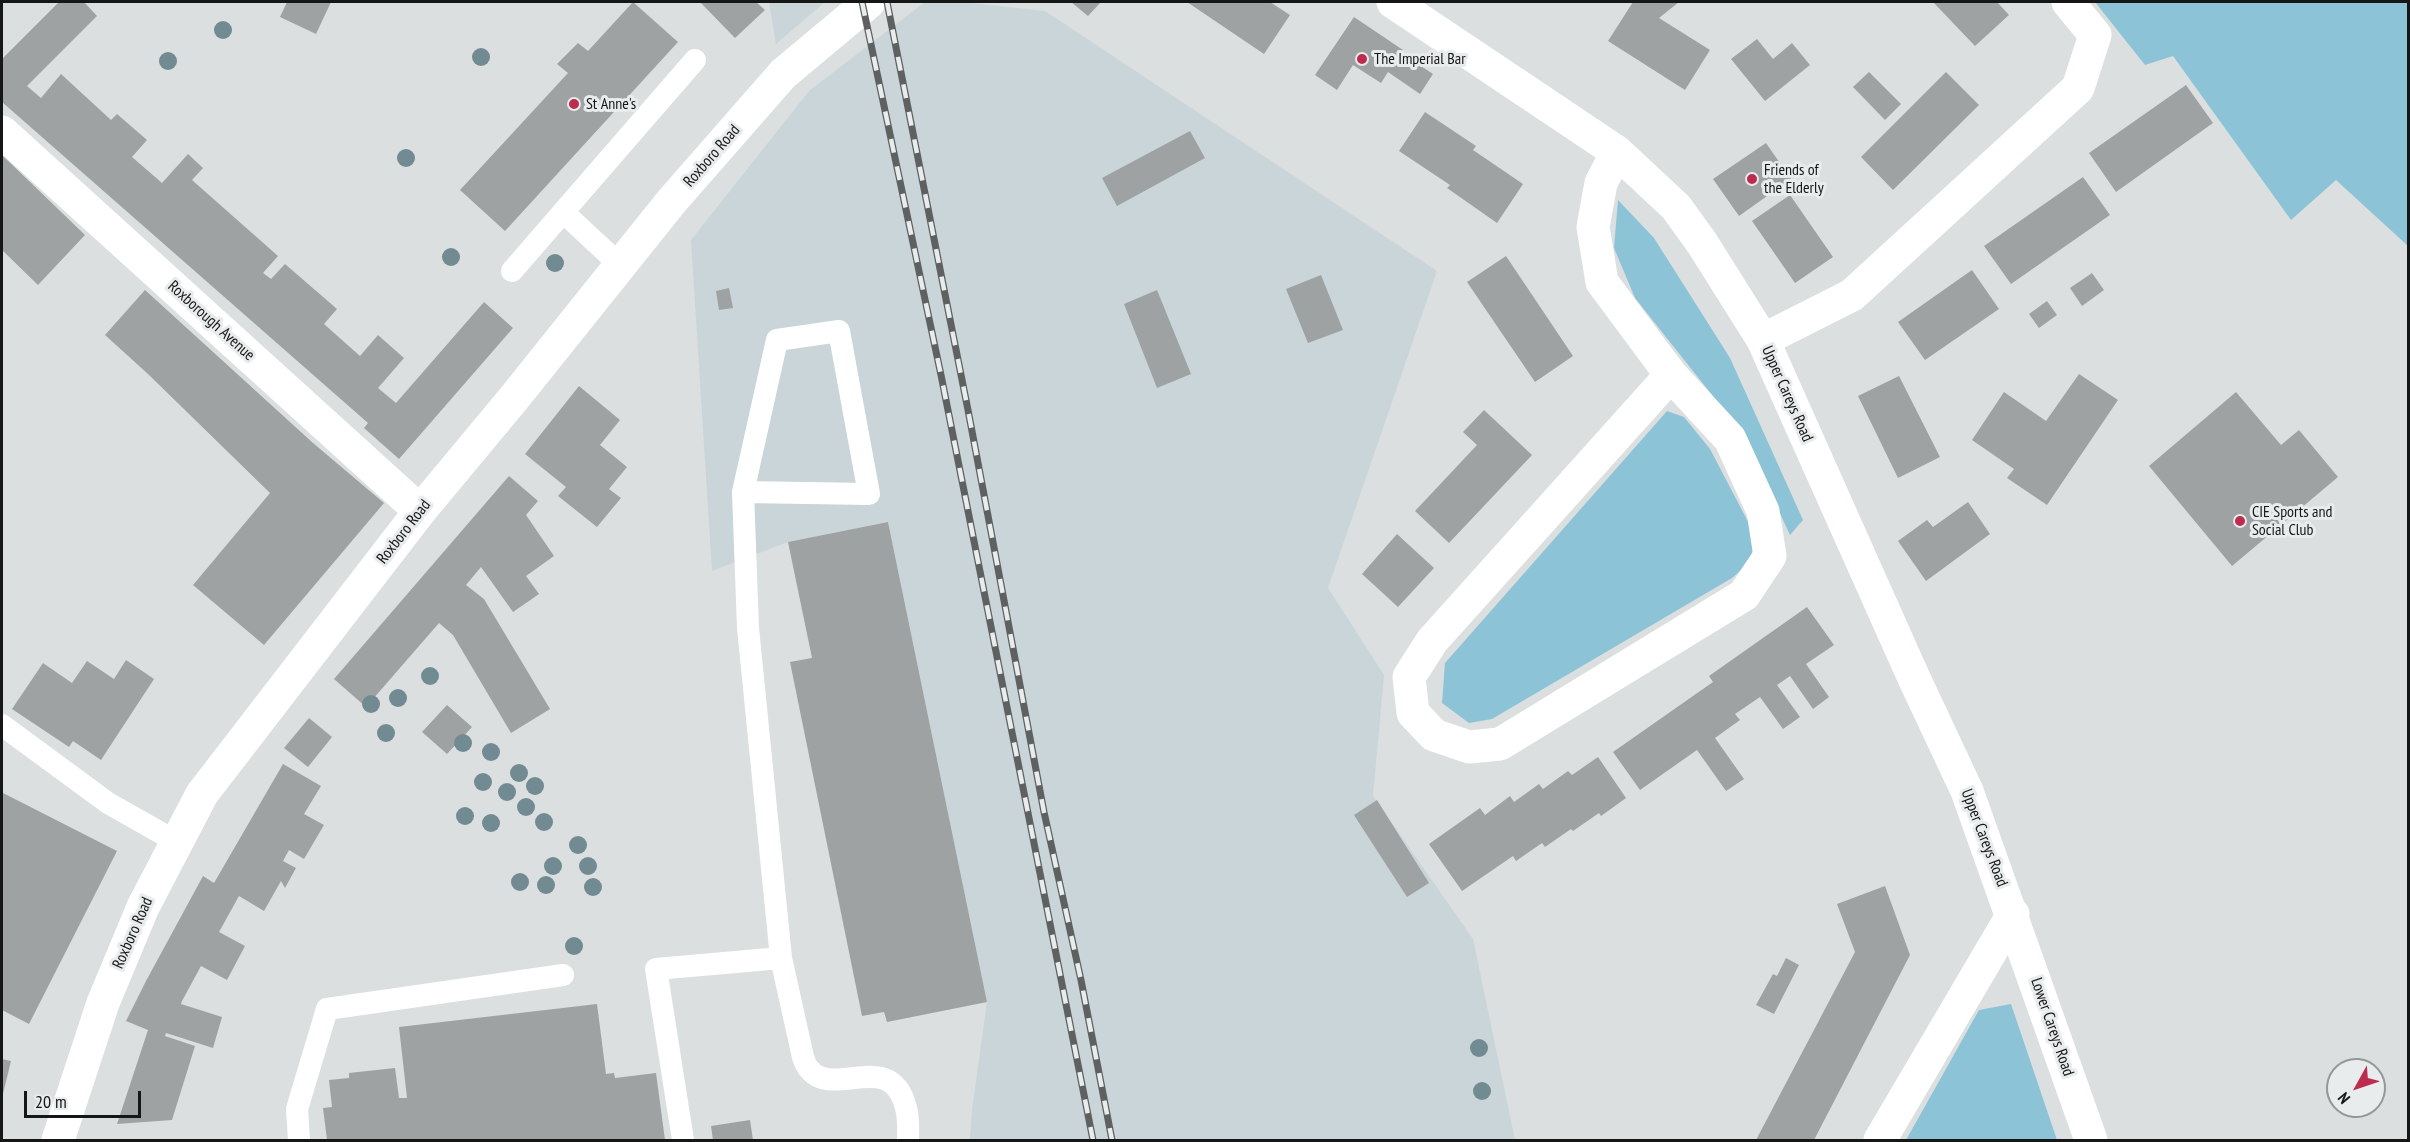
<!DOCTYPE html>
<style>
body{margin:0}
#map{position:relative;width:2410px;height:1142px;overflow:hidden;background:#dbdfe0;font-family:"PT Sans Narrow",sans-serif}
canvas{display:block}
.frame{position:absolute;inset:0;border:3px solid #151616;pointer-events:none}
.north{position:absolute;left:2326px;top:1058px;width:60px;height:60px;box-sizing:border-box;background:#e8eced;border:2px solid #949697;border-radius:50%;rotate:230deg;font-size:16px;font-weight:700;line-height:24px;text-align:center;color:#151616}
.north::after{content:'';display:block;margin:auto;width:21px;height:27px;background:#bd2c4f;clip-path:polygon(50% 0,100% 100%,50% 72%,0 100%)}
.scale{position:absolute;left:24px;top:1091px;width:117px;height:27px;box-sizing:border-box;border:3px solid #151616;border-top:0;padding-left:8px;font-size:18px;line-height:21px;white-space:nowrap;color:#151616;-webkit-text-stroke:4px #e8eced;paint-order:stroke}
</style>
<div id="map">
<canvas width="2410" height="1142"></canvas>
<div class="frame"></div>
<div class="north">N</div>
<div class="scale">20 m</div>
</div>
<script>
const c = document.querySelector('canvas').getContext('2d');
c.lineJoin = 'round';
function paint(path, color) { c.fillStyle = color; c.fill(path, 'evenodd'); }
function stroke(path, color, width, dash) { c.strokeStyle = color; c.lineWidth = width; c.lineCap = dash ? 'butt' : 'round'; c.setLineDash(dash || []); c.stroke(path); }
function label(font, color, halo, rows, align = 'center') {
  c.font = font + ' "PT Sans Narrow",sans-serif'; c.lineWidth = 6; c.setLineDash([]); c.textBaseline = 'middle'; c.strokeStyle = halo; c.fillStyle = color; for (const [text, x, y, turn = 0] of rows) {
    c.save(); c.translate(x, y); c.rotate((+turn || 0) * Math.PI / 180); c.textAlign = isNaN(turn) ? turn : align; if (halo) c.strokeText(text, 0, 0); c.fillText(text, 0, 0); c.restore();
  }
}
paint(new Path2D(`
 M769,2H825L776,44Z
 M925,2H961L1045,11L1437,271L1328,588L1384,675L1373,796L1473,939L1515,1140H970L972,1110L987,1002L888,522L788,542L712,571L691,240L809,91Z`), '#c9d5d9');
paint(new Path2D(`
 M2095,2H2408V246L2336,180L2291,220L2173,56L2145,65Z
 M1618,200L1654,238L1730,358L1803,520L1790,535L1743,434L1635,298L1614,248Z
 M1667,411L1684,417L1710,449L1756,537L1750,562L1732,578L1492,719L1469,723L1442,703L1445,663Z
 M2011,1004L2057,1140H1906L1979,1010Z`), '#8dc3d7');
paint(new Path2D(`
 M59,2H84L97,16L27,86L41,98L61,74L111,120L117,114L147,140L132,157L162,183L188,154L203,168L192,180L278,256L263,273L271,279L285,264L337,309L324,324L360,356L378,335L404,358L378,388L396,403L484,302L513,328L399,459L364,428L368,423L2,102V59Z
 M287,2H331L316,34L280,17Z
 M633,2L678,42L505,231L460,190L568,73L557,64L578,43L588,51Z
 M700,2H756L765,10L735,38Z
 M1071,2H1101L1088,16Z
 M1187,2H1270L1290,15L1264,54Z
 M1633,2H1679L1659,18L1710,50L1685,90L1608,41Z
 M1933,2H1997L2009,15L1975,46Z
 M1354,17L1403,50L1401,53L1433,74L1420,94L1388,72L1381,83L1353,65L1337,90L1315,75Z
 M1757,39L1773,59L1792,43L1810,65L1765,101L1731,59Z
 M1869,72L1901,104L1885,120L1853,87Z
 M1946,72L1979,105L1893,190L1861,157Z
 M2186,85L2213,123L2116,192L2089,153Z
 M1425,112L1476,146L1473,150L1523,184L1497,223L1447,188L1450,185L1399,151Z
 M1190,131L1205,158L1117,206L1102,178Z
 M1766,143L1791,179L1739,216L1713,179Z
 M2,155L85,235L38,285L2,250Z
 M2083,177L2110,215L2011,284L1984,246Z
 M1790,195L1833,257L1795,283L1752,221Z
 M1506,256L1573,356L1535,382L1467,282Z
 M1972,270L1999,309L1925,360L1898,322Z
 M2092,273L2104,290L2082,306L2070,288Z
 M1321,275L1343,330L1308,343L1286,289Z
 M729,288L733,308L719,310L716,291Z
 M145,290L313,443L384,503L264,645L193,585L270,493L148,374L105,335Z
 M1157,290L1191,374L1157,388L1124,304Z
 M2047,301L2057,315L2039,328L2029,314Z
 M2079,374L2118,400L2047,505L2007,478L2014,469L1972,440L2004,392L2046,421Z
 M1899,376L1940,457L1898,478L1858,396Z
 M579,386L620,420L600,445L627,467L609,489L621,498L597,527L558,496L566,487L525,454Z
 M2236,392L2281,445L2299,430L2338,477L2232,566L2149,466Z
 M1484,410L1532,455L1449,543L1415,511L1477,445L1463,432Z
 M509,476L538,501L526,515L554,556L526,576L539,594L513,612L481,567L466,585L484,599L550,709L511,733L453,635L439,623L366,707L334,679Z
 M1968,502L1990,534L1926,581L1898,541L1927,520L1933,527Z
 M888,522L987,1002L887,1022L884,1012L862,1016L790,662L812,658L788,542Z
 M1397,534L1434,568L1398,607L1362,574Z
 M1807,607L1834,645L1806,664L1829,697L1813,709L1790,676L1777,685L1800,717L1783,729L1760,697L1735,714L1740,720L1715,738L1744,779L1726,791L1697,750L1640,790L1613,752L1713,682L1709,676Z
 M126,660L154,679L101,760L73,741L69,747L12,709L43,663L72,683L87,661L114,679Z
 M447,705L472,727L447,754L422,732Z
 M309,718L332,737L308,767L284,748Z
 M1598,757L1626,798L1601,816L1599,813L1573,831L1571,829L1545,847L1542,843L1516,861L1513,856L1462,891L1429,844L1480,808L1485,815L1510,796L1514,802L1539,784L1543,789L1568,771L1572,775Z
 M283,764L321,786L304,814L324,825L304,859L289,850L283,861L296,868L285,888L281,881L264,911L239,896L219,932L245,946L227,980L201,966L182,1001L181,1004L222,1017L213,1048L166,1033L165,1036L195,1046L172,1120L117,1124L148,1030L126,1021L146,981L203,876L214,883Z
 M3,793L117,851L29,1024L2,1010Z
 M1377,800L1429,883L1407,897L1354,815Z
 M1885,886L1910,955L1814,1140H1756L1855,952L1837,904Z
 M1786,958L1799,965L1774,1014L1756,1005L1773,974L1777,976Z
 M597,1004L606,1074L614,1073L615,1078L656,1073L665,1140H327L323,1108L332,1107L329,1080L349,1078V1073L395,1068L399,1098H407L399,1027Z
 M2,1059L11,1061L2,1098Z
 M750,1120L753,1140H713L711,1126Z`), '#9ea2a3');
stroke(new Path2D(`
 M563,212L620,265
 M512,271L695,60
 M743,492L869,494L839,331L777,340L743,492L748,628L781,958L803,1057C804,1060 806,1066 809,1069C833,1100 891,1047 906,1108C909,1118 908,1130 908,1140
 M2,725L108,803L177,842
 M299,1140L297,1109L327,1009L563,975
 M683,1140L656,969L781,958`), '#fff', 22);
stroke(new Path2D(`
 M1393,2L1617,152L1676,207L1702,243L1763,340L1913,676L1967,791L2091,1140
 M2,132L420,511
 M1617,152L1601,183L1593,227L1602,282L1671,375L1730,439L1763,511L1770,556L1744,595L1500,744L1469,747L1434,735L1413,713L1409,677L1432,641L1671,375
 M1763,340L1852,295L2078,88L2095,35L2068,2
 M1880,1140L2013,914`), '#fff', 33);
stroke(new Path2D(`
 M58,1140L103,1003L143,907L202,794L420,511L514,398L671,202L783,74L869,2`), '#fff', 33);
const rail = new Path2D(`
 M862,2L941,375L1093,1140
 M887,2L968,410L1044,812L1081,980L1112,1140`);
stroke(rail, '#5f6161', 7);
stroke(rail, '#e8eced', 4.5, [14]);
c.fillStyle = '#728b93';
for (const [x, y] of [
 [223,30],
 [481,57],
 [168,61],
 [406,158],
 [451,257],
 [555,263],
 [430,676],
 [398,698],
 [371,704],
 [386,733],
 [463,743],
 [491,752],
 [519,773],
 [483,782],
 [535,786],
 [507,792],
 [526,807],
 [465,816],
 [544,822],
 [491,823],
 [578,845],
 [553,866],
 [588,866],
 [520,882],
 [546,885],
 [593,887],
 [574,946],
 [1479,1048],
 [1482,1091]
]) { c.beginPath(); c.arc(x, y, 9, 0, 2 * Math.PI); c.fill(); }
for (const [x, y, r, color] of [
 [1362,59,6,"#bd2c4f"],
 [574,104,6,"#bd2c4f"],
 [1752,179,6,"#bd2c4f"],
 [2240,521,6,"#bd2c4f"]
]) { const dot = new Path2D(); dot.arc(x, y, r, 0, 2 * Math.PI); c.fillStyle = color; c.fill(dot); stroke(dot, '#e8eced', 2); }
label('16px', '#151616', '#e8eced', [
 ["The Imperial Bar",1374,59],
 ["St Anne's",586,104],
 ["Friends of",1764,170],
 ["the Elderly",1764,188],
 ["CIE Sports and",2252,512],
 ["Social Club",2252,530]
], 'left');
label('16px', '#151616', '#e8eced', [
 ["Roxboro Road",712,156,-49],
 ["Roxborough Avenue",211,321,42],
 ["Upper Careys Road",1787,394,66],
 ["Roxboro Road",404,532,-52],
 ["Upper Careys Road",1984,838,69],
 ["Roxboro Road",133,933,-66],
 ["Lower Careys Road",2052,1027,71]
]);
</script>
